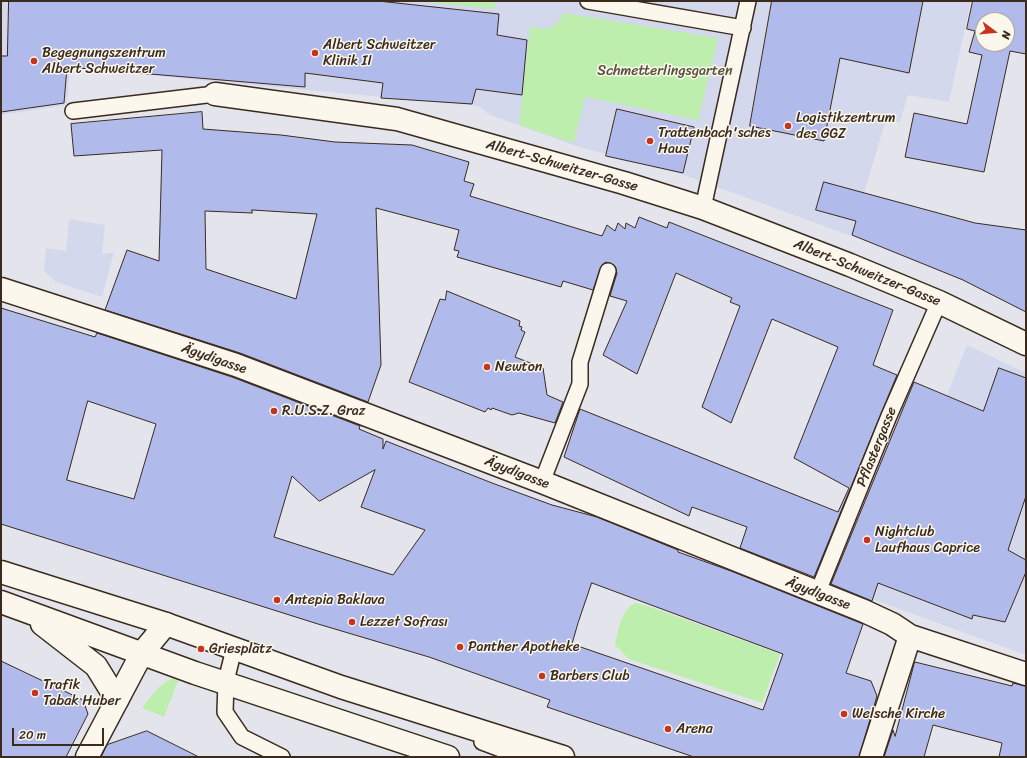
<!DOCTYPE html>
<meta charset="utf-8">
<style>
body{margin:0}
#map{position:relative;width:1027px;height:758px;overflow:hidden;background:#e4e5ec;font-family:Sriracha,sans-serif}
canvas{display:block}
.frame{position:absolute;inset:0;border:2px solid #3b2a1e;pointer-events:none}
.north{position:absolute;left:975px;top:12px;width:40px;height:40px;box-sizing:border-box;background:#fbf7ec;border:1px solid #aea59a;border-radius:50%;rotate:106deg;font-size:11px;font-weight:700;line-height:16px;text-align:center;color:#3b2a1e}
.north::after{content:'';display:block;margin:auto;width:14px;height:18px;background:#c8321e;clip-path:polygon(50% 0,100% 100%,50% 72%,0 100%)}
.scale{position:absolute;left:12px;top:728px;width:92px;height:18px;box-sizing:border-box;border:2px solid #3b2a1e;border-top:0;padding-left:5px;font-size:12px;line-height:14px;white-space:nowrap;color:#3b2a1e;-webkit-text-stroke:3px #fbf7ec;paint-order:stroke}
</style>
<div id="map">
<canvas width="1027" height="758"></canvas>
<div class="frame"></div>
<div class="north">N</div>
<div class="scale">20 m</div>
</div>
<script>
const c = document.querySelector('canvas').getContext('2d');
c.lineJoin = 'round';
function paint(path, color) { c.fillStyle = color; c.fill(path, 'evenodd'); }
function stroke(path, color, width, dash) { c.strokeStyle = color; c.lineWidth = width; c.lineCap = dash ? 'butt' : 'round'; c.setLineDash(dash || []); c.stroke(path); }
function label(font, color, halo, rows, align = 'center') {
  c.font = font + ' Sriracha,sans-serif'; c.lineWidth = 3; c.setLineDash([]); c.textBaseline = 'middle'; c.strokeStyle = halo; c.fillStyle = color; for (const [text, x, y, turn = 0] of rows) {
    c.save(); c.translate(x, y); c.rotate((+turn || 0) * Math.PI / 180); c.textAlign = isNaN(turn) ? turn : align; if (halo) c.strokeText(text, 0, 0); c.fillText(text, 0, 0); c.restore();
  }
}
paint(new Path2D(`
 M1,1H971L949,102L908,95L900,122L886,120L851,236L687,176L576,146L490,115L479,106L70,68L67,105L1,115Z
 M69,219L105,225L102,254L114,252L102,297L56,282L44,271L46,248L66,251Z
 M967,345L1026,373V655L866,597Z`), '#d4d8ec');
paint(new Path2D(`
 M414,1H495L494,9Z
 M564,13L718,38L698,120L585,97L574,143L519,125L530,27C549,30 554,30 564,13Z
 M635,603L648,606L780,654L762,703L629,659L615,645C618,631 621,610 635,603Z
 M180,676L164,717L142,708C152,695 163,679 180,676Z`), '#beeead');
const building = new Path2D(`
 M9,1H378L499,14L497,35L527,40L522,95L476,89L472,104L381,98L383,83L305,73V87L67,67L64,103L1,112V56H7Z
 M772,1H923L909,73L840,58L824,141L750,126Z
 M973,1H1026V54L1010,51L984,172L905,157L914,113L967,124L982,55L969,52L975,31L967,29ZM983,20H1007V44H983Z
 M617,109L694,127L683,173L606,156Z
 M202,112L203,129L281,135L335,142L412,145L469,162L464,181L474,184L470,196L602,236L607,225L615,231L618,223L625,229L626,223L635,228L639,217L667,228L669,222L893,310L873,365L897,375L814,577L740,548L747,527L692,507L689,516L564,457L580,409L838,512L849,488L794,458L838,347L772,319L731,423L702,407L740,306L730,302L732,298L676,273L637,374L603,355L627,301L610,296L617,273L614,265L606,262L602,265L593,290L563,281L561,287L457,257L459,251L454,250L459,230L376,208L381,365L368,402L240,353L105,310L127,250L159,261L162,150L74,156L71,124ZM252,210L317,214L296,299L206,269L205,211L252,213Z
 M824,182L975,223L1026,230V312L963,280L852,235L856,221L816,210Z
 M447,291L520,321L519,326L522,327L521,330L525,332L515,357L543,368L547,395L563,402L555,423L519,413L512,415L492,408L491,410L488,408L485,412L409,382L440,299L445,300Z
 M1,308L95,337L97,333L232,377L360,426L359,429L383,439V449L386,441L492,483L552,505L597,517L678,550V552L731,571L863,624L846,673L871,681L877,696L859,757H694L547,707L550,700L429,657L318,624L1,524ZM88,401L156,424L134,499L67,480ZM375,470L361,507L425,530L393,575L274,537L292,476L319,501ZM592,583L783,654L763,710L572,644L578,623Z
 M999,368L1026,378V496L1008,550L1026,560V572L1005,622L973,615L972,619L878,583L872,601L831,584L914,382L983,411Z
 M1,661L83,700L88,714L66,757H1Z
 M915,662L1012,686L1013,683L1026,686V757H999L1002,743L933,725L924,757H884L893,730L895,736Z
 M147,731L199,757H101L107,745Z`);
paint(building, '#b0bbec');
stroke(building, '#3b2a1e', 1);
const lane = new Path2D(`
 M588,1L743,28
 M73,111L215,94
 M703,208L748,1
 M542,482L580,384V362L608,271
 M817,594L889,416L939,302
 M234,649L226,681L225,712L242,737L282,757
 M482,742L522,757`);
const street = new Path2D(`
 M215,94L397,119L624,183L703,208L850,265L939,302L1026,344
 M1,289L236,365L542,482L864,611L892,624L910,636L1026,674
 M871,757L910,636`);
const secondary = new Path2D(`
 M1,572L166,624
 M1,602L195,673L448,757
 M42,624L96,666L117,700`);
const primary = new Path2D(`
 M87,757L142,653L166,624L341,687L563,757`);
stroke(lane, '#3b2a1e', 18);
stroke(street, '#3b2a1e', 25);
stroke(secondary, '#3b2a1e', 25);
stroke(primary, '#3b2a1e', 25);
stroke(lane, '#fbf7ec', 15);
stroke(street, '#fbf7ec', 22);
stroke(secondary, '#fbf7ec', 22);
stroke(primary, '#fbf7ec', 22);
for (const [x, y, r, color] of [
 [315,53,4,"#c8321e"],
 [34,61,4,"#c8321e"],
 [788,126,4,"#c8321e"],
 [650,141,4,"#c8321e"],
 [487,367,4,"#c8321e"],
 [274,411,4,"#c8321e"],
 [867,540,4,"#c8321e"],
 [277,600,4,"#c8321e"],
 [352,622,4,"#c8321e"],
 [460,647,4,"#c8321e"],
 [201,649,4,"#c8321e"],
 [542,676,4,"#c8321e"],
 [35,693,4,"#c8321e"],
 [844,714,4,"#c8321e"],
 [668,729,4,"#c8321e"]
]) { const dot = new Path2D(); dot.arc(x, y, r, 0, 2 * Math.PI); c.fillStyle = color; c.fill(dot); stroke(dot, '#fbf7ec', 1.5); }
label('14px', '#3b2a1e', '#fbf7ec', [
 ["Albert Schweitzer",323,45],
 ["Klinik II",323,61],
 ["Begegnungszentrum",42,53],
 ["Albert Schweitzer",42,69],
 ["Logistikzentrum",796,118],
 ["des GGZ",796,134],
 ["Trattenbach'sches",658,133],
 ["Haus",658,149],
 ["Newton",495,367],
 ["R.U.S.Z. Graz",282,411],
 ["Nightclub",875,532],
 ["Laufhaus Caprice",875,548],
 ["Antepia Baklava",285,600],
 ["Lezzet Sofrası",360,622],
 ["Panther Apotheke",468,647],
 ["Griesplatz",209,649],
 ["Barbers Club",550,676],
 ["Trafik",43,685],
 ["Tabak Huber",43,701],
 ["Welsche Kirche",852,714],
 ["Arena",676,729]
], 'left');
label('14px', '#55513b', '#fbf7ec', [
 ["Schmetterlingsgarten",665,71]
]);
label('14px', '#3b2a1e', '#fbf7ec', [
 ["Albert-Schweitzer-Gasse",562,166,16],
 ["Albert-Schweitzer-Gasse",867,273,22],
 ["Ägydigasse",214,359,19],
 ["Pflastergasse",877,447,-68],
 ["Ägydigasse",517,473,21],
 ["Ägydigasse",818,594,21]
]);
</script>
